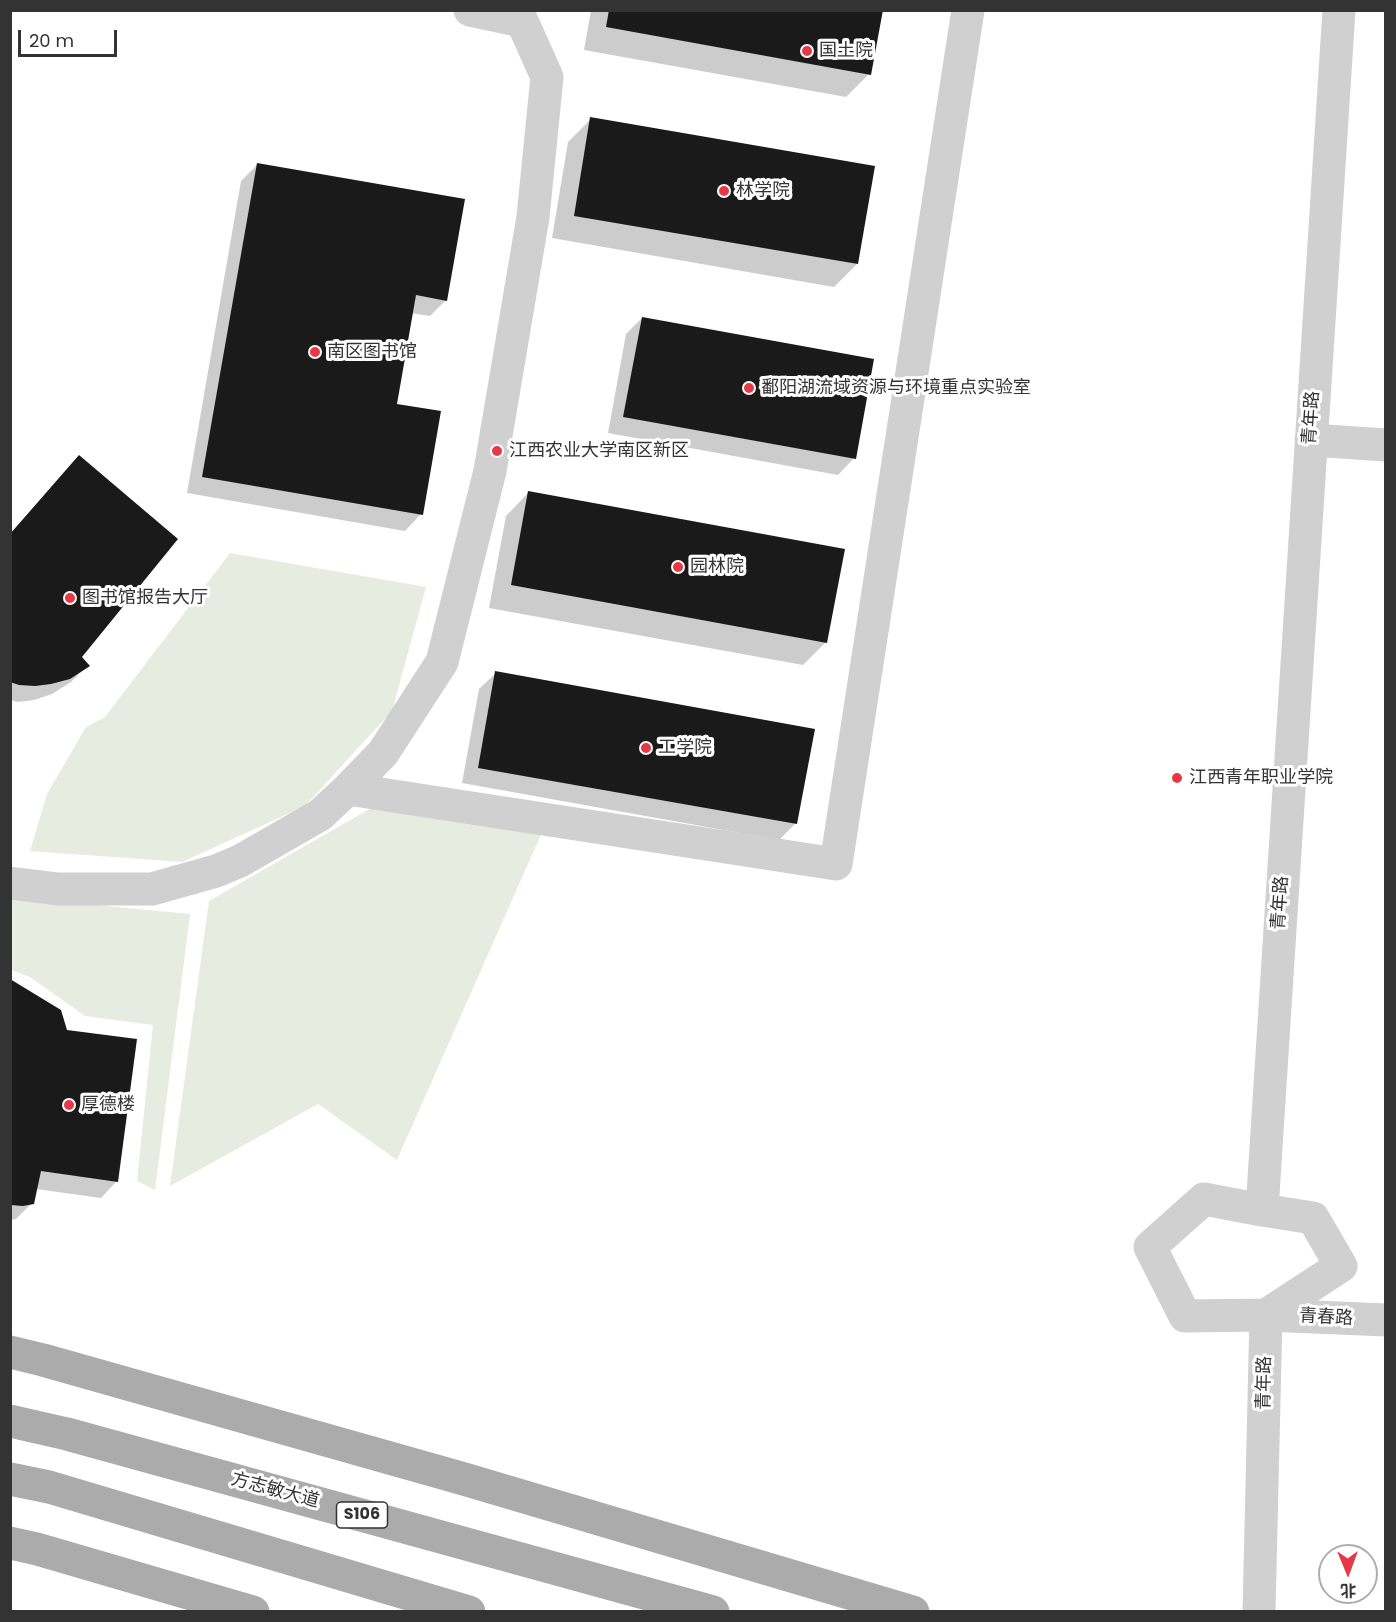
<!DOCTYPE html>
<meta charset="utf-8">
<style>
body{margin:0}
#map{position:relative;width:1396px;height:1622px;overflow:hidden;background:#fff;font-family:Poppins,"Noto Sans SC",sans-serif}
canvas{display:block}
.frame{position:absolute;inset:0;border:12px solid #333;pointer-events:none}
.north{position:absolute;left:1318px;top:1544px;width:60px;height:60px;box-sizing:border-box;background:#fff;border:2px solid #adadad;border-radius:50%;rotate:179deg;font-size:16px;font-weight:700;line-height:24px;text-align:center;color:#333}
.north::after{content:'';display:block;margin:auto;width:21px;height:27px;background:#e63946;clip-path:polygon(50% 0,100% 100%,50% 72%,0 100%)}
.scale{position:absolute;left:18px;top:30px;width:99px;height:27px;box-sizing:border-box;border:3px solid #333;border-top:0;padding-left:8px;font-size:18px;line-height:21px;white-space:nowrap;color:#333;-webkit-text-stroke:4px #fff;paint-order:stroke}
</style>
<div id="map">
<canvas width="1396" height="1622"></canvas>
<div class="frame"></div>
<div class="north">北</div>
<div class="scale">20 m</div>
</div>
<script>
const c = document.querySelector('canvas').getContext('2d');
c.lineJoin = 'round';
function paint(path, color) { c.fillStyle = color; c.fill(path, 'evenodd'); }
function stroke(path, color, width, dash) { c.strokeStyle = color; c.lineWidth = width; c.lineCap = dash ? 'butt' : 'round'; c.setLineDash(dash || []); c.stroke(path); }
function label(font, color, halo, rows, align = 'center') {
  c.font = font + ' Poppins,"Noto Sans SC",sans-serif'; c.lineWidth = 6; c.setLineDash([]); c.textBaseline = 'middle'; c.strokeStyle = halo; c.fillStyle = color; for (const [text, x, y, turn = 0] of rows) {
    c.save(); c.translate(x, y); c.rotate((+turn || 0) * Math.PI / 180); c.textAlign = isNaN(turn) ? turn : align; if (halo) c.strokeText(text, 0, 0); c.fillText(text, 0, 0); c.restore();
  }
}
paint(new Path2D(`
 M230,553L426,587L392,711L305,806L182,862L30,851L47,794L86,727L105,717Z
 M373,807L543,830L397,1160L318,1104L170,1186L209,901Z
 M10,897L190,914L155,1190L137,1181L153,1025L85,1016L30,977L11,970Z`), '#e6ecdf');
paint(new Path2D(`
 M591,10H881L869,74L846,97L584,50Z
 M591,119L857,264L834,287L552,238L568,142Z
 M257,165L446,300L430,316L411,313L395,405L421,514L405,531L187,493L241,181Z
 M642,318L854,458L838,475L608,433L626,334Z
 M79,457L80,657L87,666L71,682L52,694L34,700L18,702L10,700V534Z
 M528,493L826,642L803,665L489,608L506,516Z
 M496,673L795,824L779,840L462,783L479,689Z
 M10,981L117,1181L101,1198L36,1189L32,1203L16,1219L10,1220Z`), '#0003');
paint(new Path2D(`
 M609,10H883L871,75L606,27Z
 M590,117L875,166L858,264L574,216Z
 M257,163L465,199L447,301L416,295L397,404L441,411L423,515L202,477Z
 M642,317L874,359L856,459L623,417Z
 M79,455L178,539L82,657L90,666L70,679L51,684L35,686L19,685L10,682V534Z
 M528,491L845,549L827,643L511,585Z
 M495,671L815,729L797,824L478,768Z
 M10,979L61,1010L67,1030L137,1039L118,1182L41,1171L34,1204L23,1206L10,1205Z`), '#1a1a1a');
stroke(new Path2D(`
 M1311,440L1386,445
 M348,789L836,864L968,10
 M10,883L58,889H152L216,871L240,861L320,815L348,789L383,753L442,662L490,471L533,217L547,77L522,21L470,10
 M1262,1210L1313,1218L1341,1266L1266,1315
 M1266,1315L1386,1320
 M1259,1612L1266,1315L1185,1316L1150,1247L1204,1199L1262,1210L1339,10`), '#d0d0d0', 33);
stroke(new Path2D(`
 M10,1352L43,1360L464,1479L913,1612
 M10,1421L67,1434L713,1612
 M10,1479L49,1487L469,1612
 M10,1543L37,1549L253,1612`), '#ababab', 33);
for (const [x, y, r, color] of [
 [807,51,6,"#e63946"],
 [724,191,6,"#e63946"],
 [315,352,6,"#e63946"],
 [749,388,6,"#e63946"],
 [497,451,6,"#e63946"],
 [678,567,6,"#e63946"],
 [70,598,6,"#e63946"],
 [646,748,6,"#e63946"],
 [1177,778,6,"#e63946"],
 [69,1105,6,"#e63946"]
]) { const dot = new Path2D(); dot.arc(x, y, r, 0, 2 * Math.PI); c.fillStyle = color; c.fill(dot); stroke(dot, '#fff', 2); }
for (const [x, y, w] of [
 [362,1515,51]
]) { const box = new Path2D(); box.roundRect(x - w / 2, y - 13, w, 26, 4.5); c.fillStyle = '#fff'; c.fill(box); stroke(box, '#333', 1.5); }
label('bold 16px', '#333', null, [
 ["S106",362,1515]
]);
label('18px', '#333', '#fff', [
 ["国土院",819,51],
 ["林学院",736,191],
 ["南区图书馆",327,352],
 ["鄱阳湖流域资源与环境重点实验室",761,388],
 ["江西农业大学南区新区",509,451],
 ["园林院",690,567],
 ["图书馆报告大厅",82,598],
 ["工学院",658,748],
 ["江西青年职业学院",1189,778],
 ["厚德楼",81,1105]
], 'left');
label('18px', '#333', '#fff', [
 ["青年路",1312,418,-86],
 ["青年路",1281,903,-86],
 ["青春路",1326,1318,3],
 ["青年路",1265,1383,-89],
 ["方志敏大道",275,1491,15]
]);
</script>
